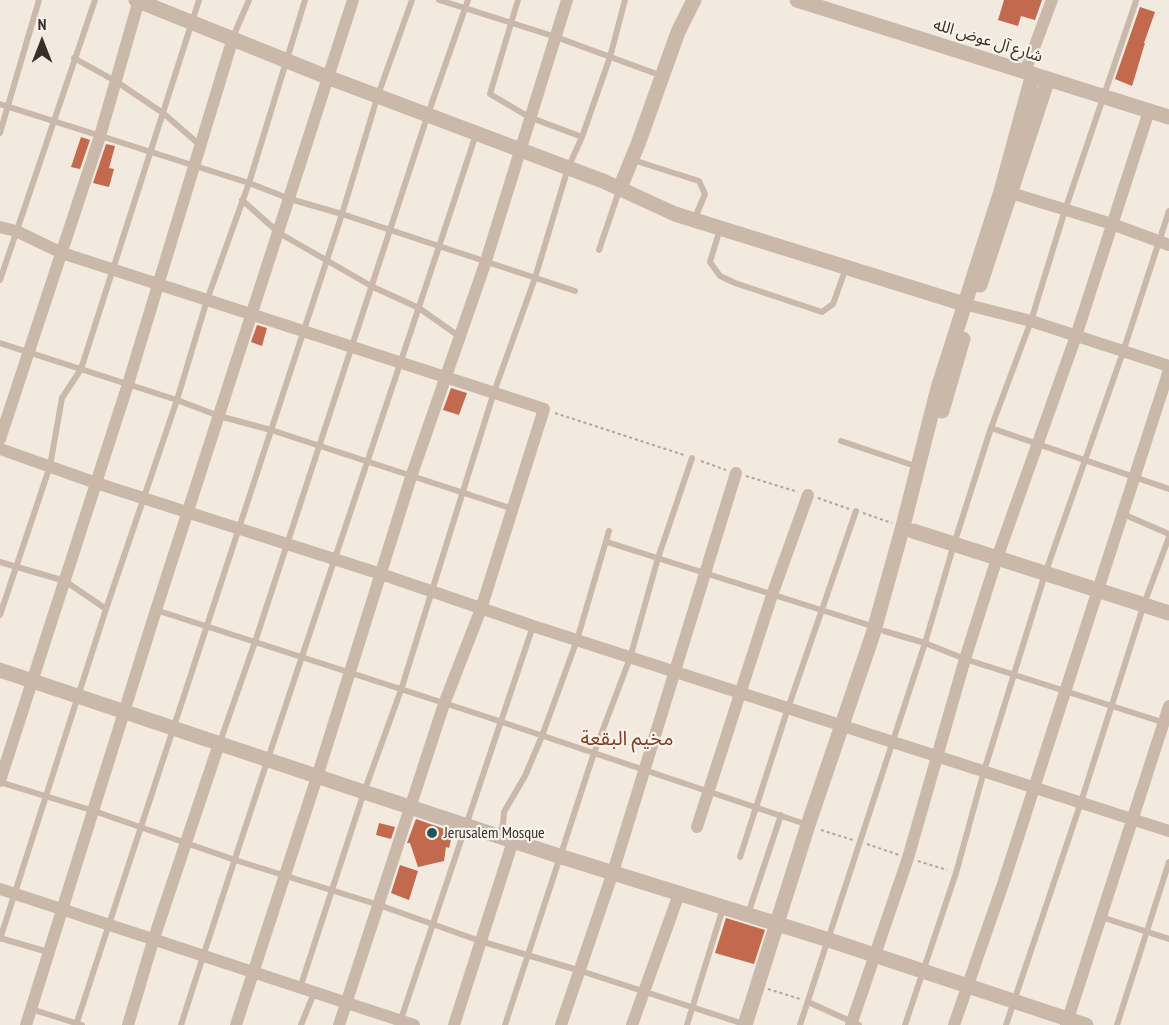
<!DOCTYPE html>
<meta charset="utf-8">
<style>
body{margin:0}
#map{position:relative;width:1169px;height:1025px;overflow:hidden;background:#f2e9df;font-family:"PT Sans Narrow",sans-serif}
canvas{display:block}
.north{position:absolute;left:12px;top:12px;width:60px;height:60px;-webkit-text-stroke:4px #faf3ec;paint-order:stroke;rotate:0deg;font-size:16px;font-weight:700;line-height:24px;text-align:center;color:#382e2a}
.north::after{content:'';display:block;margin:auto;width:21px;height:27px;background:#382e2a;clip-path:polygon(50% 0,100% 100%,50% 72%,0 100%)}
</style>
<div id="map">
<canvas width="1169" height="1025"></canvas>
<div class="north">N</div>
</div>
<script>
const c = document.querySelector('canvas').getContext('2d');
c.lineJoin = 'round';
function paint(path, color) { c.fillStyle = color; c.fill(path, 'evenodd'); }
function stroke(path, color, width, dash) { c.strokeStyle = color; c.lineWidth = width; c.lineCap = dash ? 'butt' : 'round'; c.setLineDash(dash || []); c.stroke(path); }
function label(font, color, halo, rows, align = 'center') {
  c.font = font + ' "PT Sans Narrow","Noto Sans Arabic",sans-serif'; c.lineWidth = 4.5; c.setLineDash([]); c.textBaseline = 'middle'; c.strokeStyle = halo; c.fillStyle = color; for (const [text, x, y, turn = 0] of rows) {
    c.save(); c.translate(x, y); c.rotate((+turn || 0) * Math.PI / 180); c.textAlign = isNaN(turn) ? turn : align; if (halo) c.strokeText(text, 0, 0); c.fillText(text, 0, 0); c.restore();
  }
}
paint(new Path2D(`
 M1004,0H1042L1035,20L1021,16L1018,26L998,20Z
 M1140,7L1155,12L1144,43H1145L1132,86L1115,79Z
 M81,137L90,140L80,169L71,167Z
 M106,144L115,146L109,168L114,169L109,187L93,183Z
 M257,325L267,328L262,346L251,342Z
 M451,388L467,393L459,415L443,410Z
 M416,819L453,832L449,848L446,847L444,861L418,867L410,843H407Z
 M379,823L395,827L391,839L376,835Z
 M400,865L418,871L409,900L391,893Z
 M726,918L765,930L754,964L715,953Z`), '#c3694d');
stroke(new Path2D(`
 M555,413L684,455
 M701,461L726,470
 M746,476L798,492
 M818,498L849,509
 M863,513L892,523
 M821,830L853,840
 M867,844L899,855
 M918,861L947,870
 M768,989L800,999`), '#b6a395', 2, [3, 3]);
stroke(new Path2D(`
 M439,0L556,37L654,73
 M518,0L490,94L529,117L582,137
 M233,37L249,0
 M74,58L117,82L163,113L201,146
 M0,104L249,183L290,199L342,214L575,291
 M0,133L39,0
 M633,160L699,181L705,194L694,220
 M242,200L279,233L373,287L419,308L460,337
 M720,229L710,262L720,276L735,283L822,312L833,304L846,268
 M599,250L620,188
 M0,280L95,0
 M0,343L177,400L219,416L271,430L513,509
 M991,428L1169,489
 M841,441L918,467
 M1123,514L1169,534
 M607,542L875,627
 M0,562L65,581L106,609
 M156,610L478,714L808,825
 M0,615L50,466L62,398L81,369L199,0
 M884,631L925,643L965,659L1165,723
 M220,742L255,642L428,114L468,0
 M0,782L94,811L235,860L379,905L480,941L581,971L744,1024
 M499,837L503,824L504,812L525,776L542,736L577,640L609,531
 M740,857L788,708L856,511
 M748,914L781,815
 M1101,917L1169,939
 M0,938L48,952
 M0,939L106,609L177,400L207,300L249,183L305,0
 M300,988L364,792L401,690L494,392L535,278L568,168L582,137L610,57L625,0
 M808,1002L859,1025
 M31,1009L82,1025
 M400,1022L533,626
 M76,1025L342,214L378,95L412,0
 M181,1025C276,727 379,432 476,134
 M301,1025L314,993
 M505,1025L594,753L630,658L658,558L692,458
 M687,1025L723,908
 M800,1025L925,643L954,544L991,428L1031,321L1065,210L1136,1
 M905,1025L956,873L984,771L1045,574L1123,352L1169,211
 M1006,1025L1081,802L1144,604L1169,537
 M1117,1025L1169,862`), '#cab9ab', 6);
stroke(new Path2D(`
 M1025,72L1052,0
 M1011,193L1112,224L1169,245
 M0,227L16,231L62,253L544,409L481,609L444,704L339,1025
 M964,304L1031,321L1169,366
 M0,439L100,136L139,0
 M0,449L96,483L381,574L533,626L1169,831
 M0,781L128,384L233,38
 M697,827L772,595L808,495
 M0,889L414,1025
 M26,1025L156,610L353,0
 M128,1025L153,941L219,744
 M236,1025L317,777L411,477L485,264L567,0
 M454,1025L513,841
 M561,1025L613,872L736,473
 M632,1025L679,894
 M851,1025L908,858L965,659L997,558L1076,336L1149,111
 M954,1025L1003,884L1169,370
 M1066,1025L1169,706`), '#cab9ab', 12);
stroke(new Path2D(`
 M136,0L327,77L603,181L675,214L964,304
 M797,0L1169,117
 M620,188L638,144L678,32L694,0
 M980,285L1048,79
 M942,411L963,339
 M913,531L1169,613
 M0,670L364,792L562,857L829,940L1086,1025
 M745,1025L808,825L873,634L903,526L938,388L1001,191L1033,74`), '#cab9ab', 15);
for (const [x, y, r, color] of [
 [432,833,6,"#205659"]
]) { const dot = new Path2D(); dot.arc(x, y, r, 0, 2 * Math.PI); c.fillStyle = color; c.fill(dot); stroke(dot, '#faf3ec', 2); }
label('16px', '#382e2a', '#faf3ec', [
 ["شارع آل عوض الله",988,41,17]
]);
label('16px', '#382e2a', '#faf3ec', [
 ["Jerusalem Mosque",444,833]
], 'left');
label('20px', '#853c25', '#faf3ec', [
 ["مخيم البقعة",627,739]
]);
</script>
